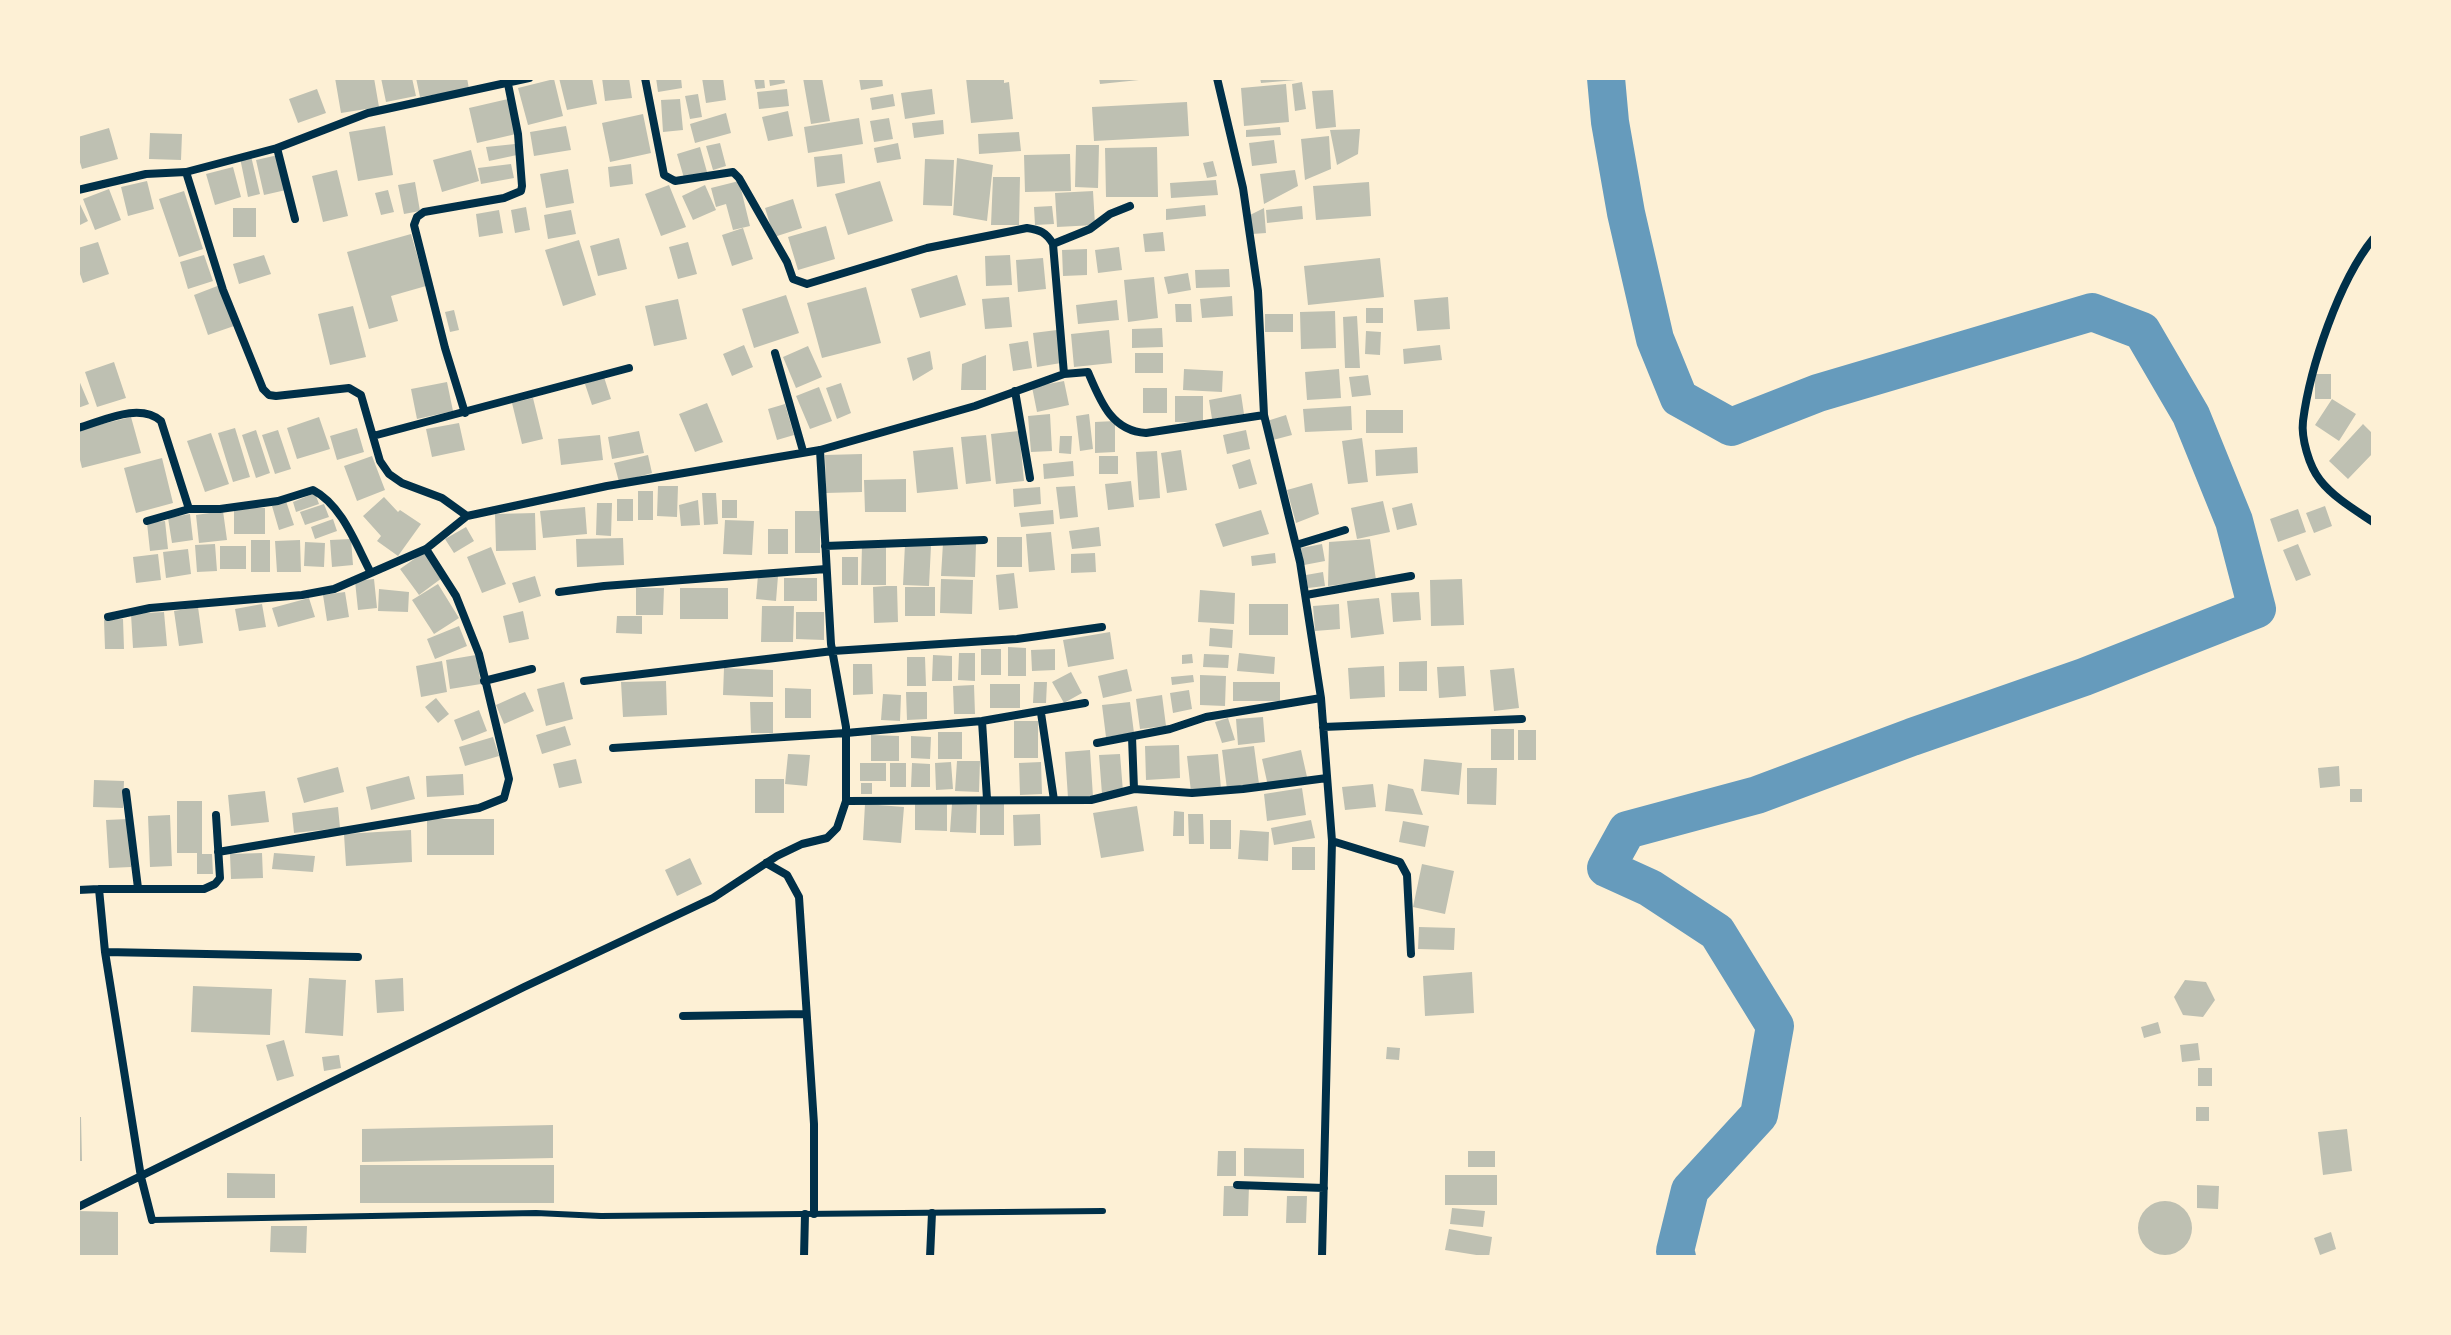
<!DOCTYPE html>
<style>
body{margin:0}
#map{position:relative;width:2451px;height:1335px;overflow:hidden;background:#fdf0d5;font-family:"DejaVu Sans",sans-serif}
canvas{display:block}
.frame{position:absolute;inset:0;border:80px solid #fdf0d5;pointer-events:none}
</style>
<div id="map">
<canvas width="2451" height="1335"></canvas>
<div class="frame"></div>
</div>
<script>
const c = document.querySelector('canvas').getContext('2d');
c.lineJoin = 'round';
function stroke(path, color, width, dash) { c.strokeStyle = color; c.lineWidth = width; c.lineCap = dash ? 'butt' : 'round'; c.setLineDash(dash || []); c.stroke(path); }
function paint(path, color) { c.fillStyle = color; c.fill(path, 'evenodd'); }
stroke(new Path2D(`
 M1606,78L1610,122L1626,213L1655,339L1679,398L1731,427L1818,393L2092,312L2142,331L2191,415L2234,521L2257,609L2084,677L1912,737L1757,795L1627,830L1606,868L1650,888L1717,932L1775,1026L1759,1115L1690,1190L1675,1251L1677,1257`), '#669bbc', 38);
paint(new Path2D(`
 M335,78H374L379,107L341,113Z
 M381,78H412L416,96L386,102Z
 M416,78H467L469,89L420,97Z
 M559,78H592L597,104L567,110Z
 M602,78H629L632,98L605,101Z
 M656,78H681L682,88L658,92Z
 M702,78H723L726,100L706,103Z
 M754,78H764L765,88L756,89Z
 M769,78H784L785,83L770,86Z
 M803,78H822L830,121L811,124Z
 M859,78H882L883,86L861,90Z
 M966,78H1004V83L1009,82L1013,119L971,123Z
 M1099,78H1139V80L1100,84Z
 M1260,78H1296V80L1261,83Z
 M554,79L563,116L528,125L518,88Z
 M1302,82L1306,109L1295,111L1292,84Z
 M1286,84L1289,122L1244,126L1241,88Z
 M317,89L326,113L298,123L289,99Z
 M787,89L789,106L759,109L757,92Z
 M932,89L935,114L905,119L901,93Z
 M1333,90L1336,127L1316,129L1312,91Z
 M698,94L702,117L690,119L685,96Z
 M893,94L895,106L872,110L870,98Z
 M508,99L516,134L477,143L469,108Z
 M680,99L683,130L663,132L661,100Z
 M1187,102L1189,136L1094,141L1092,107Z
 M788,111L793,136L768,141L762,117Z
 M726,113L731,133L695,143L690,124Z
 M643,114L651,153L610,162L602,123Z
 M859,118L863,144L808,153L804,127Z
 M889,118L893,139L874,142L870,121Z
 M943,120L944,134L914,138L912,123Z
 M385,126L393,175L358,181L349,132Z
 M566,126L571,150L534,156L530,132Z
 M1280,127L1281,135L1246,137V130Z
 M109,128L118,159L82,169L78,156V137Z
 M1360,129L1358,154L1337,165L1330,130Z
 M1019,132L1021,151L979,154L978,134Z
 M150,133L182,134L181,160L149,159Z
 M1329,136L1331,169L1305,180L1301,139Z
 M1274,140L1277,163L1252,166L1249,143Z
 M720,143L726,166L713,170L706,146Z
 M898,143L901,159L877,163L874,148Z
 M515,144L517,155L489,161L486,147Z
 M1076,145H1099L1098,188L1075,187Z
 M700,147L707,172L684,178L677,154Z
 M1157,147L1158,197H1106L1105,148Z
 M471,150L479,181L442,192L433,160Z
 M842,154L845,183L817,187L814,157Z
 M1070,154L1071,191L1025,192L1024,155Z
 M278,155L286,190L264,195L256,160Z
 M251,156L260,194L248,197L240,158Z
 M957,158L993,165L987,221L953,215Z
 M925,159L954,160L952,206L923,205Z
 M1213,161L1217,176L1207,178L1203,163Z
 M511,164L514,178L481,184L478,168Z
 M631,164L633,184L610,187L608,167Z
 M233,167L241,197L215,205L206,174Z
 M568,169L574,203L546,208L540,174Z
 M337,170L348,216L323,222L312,176Z
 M1295,170L1298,186L1264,204L1260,174Z
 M993,177H1020L1019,225H991Z
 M1216,180L1218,195L1171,198L1170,183Z
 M147,181L154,209L128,216L121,187Z
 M739,181L750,226L733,230L726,204L716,207L711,188Z
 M880,181L893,221L848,235L835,194Z
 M415,182L420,211L404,214L398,185Z
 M1369,182L1371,216L1316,220L1313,186Z
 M669,185L686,227L661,236L645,194Z
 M705,185L716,210L693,220L682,196Z
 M109,189L121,220L95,230L83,199Z
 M388,190L394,212L381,215L375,193Z
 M184,191L203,249L179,257L159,199Z
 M1093,191L1095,225L1057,227L1055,193Z
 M793,199L802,228L774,237L765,208Z
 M78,200L88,221L78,226Z
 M1205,205L1206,216L1166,220V209Z
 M1052,206L1054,224L1035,225L1034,207Z
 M1302,206L1303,219L1267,223L1266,210Z
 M526,207L530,230L515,233L511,210Z
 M233,208H256V237H233Z
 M1264,208L1266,233L1252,234L1250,215Z
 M499,210L503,233L479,237L476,214Z
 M571,210L576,234L548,239L544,215Z
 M826,226L835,259L798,270L788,237Z
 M743,228L753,259L732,266L722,235Z
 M1163,232L1165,251L1145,252L1143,234Z
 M411,234L426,286L391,296L398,321L369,329L347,252Z
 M619,238L627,269L598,276L590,246Z
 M579,240L596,295L563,306L545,250Z
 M98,242L109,274L83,283L78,268V248Z
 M688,242L697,274L678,279L669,247Z
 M1119,247L1122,270L1098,273L1095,250Z
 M1087,249V275L1063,276L1062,250Z
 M204,255L213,281L188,289L180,262Z
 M264,255L271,274L239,284L233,264Z
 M1010,255L1012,285L986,286L985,256Z
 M1043,258L1046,289L1018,292L1016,260Z
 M1380,258L1384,297L1308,305L1304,266Z
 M1229,269L1230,287L1196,288L1195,270Z
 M1188,273L1191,290L1168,294L1164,277Z
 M957,275L966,305L920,318L911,289Z
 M1154,277L1158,318L1128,322L1124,280Z
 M220,285L234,326L208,335L194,295Z
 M866,287L881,343L822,358L807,303Z
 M786,295L799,333L754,348L742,309Z
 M1232,296L1233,316L1202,318L1200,299Z
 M1009,297L1012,327L985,329L982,299Z
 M1448,297L1450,329L1417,331L1414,300Z
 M678,299L687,339L654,346L645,306Z
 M1117,300L1119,320L1078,324L1076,305Z
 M1175,304H1191L1192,322H1176Z
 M353,306L366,357L330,365L318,314Z
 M1366,308H1383V323H1366Z
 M454,310L459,330L450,332L445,312Z
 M1335,311L1336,348L1301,349L1300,312Z
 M1265,314H1293V332H1265Z
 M1357,316L1360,368H1345L1343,317Z
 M1162,328L1163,347L1132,348V329Z
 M1057,330L1061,363L1037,367L1033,333Z
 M1109,330L1112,363L1074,367L1071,334Z
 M1366,331L1381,332L1380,355L1365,354Z
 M1028,341L1032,368L1013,371L1009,344Z
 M744,345L753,367L732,376L723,354Z
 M1440,345L1442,360L1404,364L1403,349Z
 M808,346L822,377L796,388L783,357Z
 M930,351L933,369L913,381L907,358Z
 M1135,353H1163V373H1135Z
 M986,355V390H961L962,364Z
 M114,362L126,398L97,407L85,372Z
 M1184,369L1223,371L1222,392L1183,390Z
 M1339,369L1341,398L1307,400L1305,372Z
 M2315,374H2331V399H2315Z
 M1368,375L1371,395L1352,397L1349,377Z
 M604,377L611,399L592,405L585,384Z
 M78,378L89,404L78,408Z
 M1064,381L1069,405L1037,412L1032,387Z
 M447,382L453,411L417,419L411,389Z
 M841,383L851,413L837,419L826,388Z
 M819,387L832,421L810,429L796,396Z
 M1143,388H1167V413H1143Z
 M1241,394L1244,414L1212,419L1209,400Z
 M1175,396H1203V422H1175Z
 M533,398L543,439L522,444L512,403Z
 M2332,399L2356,414L2339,441L2315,425Z
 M707,403L723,442L695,452L679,414Z
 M785,404L794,435L777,440L768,409Z
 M1351,406L1352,430L1305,432L1303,409Z
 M1366,410H1403V433H1366Z
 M1050,414L1052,451L1031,452L1028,416Z
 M1089,414L1093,449L1080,451L1076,416Z
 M1286,415L1292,435L1273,440L1267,421Z
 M131,417L141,453L82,468L78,452V430Z
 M319,417L330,449L297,459L287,428Z
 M1115,421V452L1095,453V422Z
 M459,423L465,450L432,457L426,429Z
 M2363,424L2373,434V453L2348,479L2329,461Z
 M235,428L250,477L233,482L218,433Z
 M357,428L364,452L337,460L330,436Z
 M256,430L270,473L256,478L242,435Z
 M278,430L291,469L275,474L262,435Z
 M1246,430L1250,449L1227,454L1223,435Z
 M639,431L644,453L612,459L608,437Z
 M1019,431L1024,481L996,484L991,434Z
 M211,433L229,484L205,492L187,441Z
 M600,435L603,460L561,465L558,439Z
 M986,435L991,481L966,484L961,437Z
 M1060,436H1072L1071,454L1059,453Z
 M1362,438L1368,482L1348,484L1342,441Z
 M953,447L958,489L917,493L913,451Z
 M1417,447L1418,473L1376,476L1375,450Z
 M1181,450L1187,490L1167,493L1161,453Z
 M1157,451L1160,498L1139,500L1136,452Z
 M862,454V492L826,493L825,455Z
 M648,455L652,473L619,482L614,463Z
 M372,456L385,490L357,501L344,466Z
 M1099,456H1118V474H1099Z
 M162,458L173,503L136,513L124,468Z
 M1250,459L1257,484L1239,489L1232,465Z
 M1073,461L1074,476L1044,479L1043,464Z
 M906,479V512H865L864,480Z
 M1131,481L1134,507L1108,510L1105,484Z
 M1312,483L1319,514L1296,523L1287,490Z
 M658,486H678L677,517L657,516Z
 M1075,486L1078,517L1060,519L1056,487Z
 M1040,487L1041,504L1014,507L1013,489Z
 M638,491H653V520H638Z
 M315,493L319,504L296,512L293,502Z
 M702,493H716L718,524L704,525Z
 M384,497L398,512L400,510L421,524L398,556L377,541L381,536L363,516Z
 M617,499H633V521H617Z
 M698,500L700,525L681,526L679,505Z
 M722,500H737V518H722Z
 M286,501L294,525L279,530L272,506Z
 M1383,501L1390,532L1357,539L1351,508Z
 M597,503H612L611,536L596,535Z
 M1412,503L1417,525L1397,530L1392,508Z
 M324,504L329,517L305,525L300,512Z
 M2325,506L2332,526L2314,533L2306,513Z
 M585,507L587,534L543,538L540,511Z
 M234,508H265V534H234Z
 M2298,509L2306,532L2278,542L2270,519Z
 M1053,510L1054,524L1021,527L1019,513Z
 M1261,510L1269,534L1223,547L1215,524Z
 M223,511L227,540L199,543L196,515Z
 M795,511H820V553H795Z
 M535,513L536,550L496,551L495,514Z
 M190,514L193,540L172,543L168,518Z
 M333,519L337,531L315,539L311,527Z
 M725,520L754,521L752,555L723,554Z
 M165,521L168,549L150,551L147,523Z
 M466,527L474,541L454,553L445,539Z
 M1099,527L1101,546L1072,549L1069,531Z
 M768,529H788V554H768Z
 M1051,532L1055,570L1029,572L1026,534Z
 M997,537H1022V567H997Z
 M623,538L624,565L577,567L576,539Z
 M351,539L353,565L332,567L330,540Z
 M1370,539L1376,580L1328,586L1329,542Z
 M251,540H270V572H251Z
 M300,540L301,572H277L275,541Z
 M305,542L325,543L324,567L304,566Z
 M943,543L976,544L975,577L941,576Z
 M215,544L217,571L197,572L195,545Z
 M905,544L931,546L929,586L903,585Z
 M1322,544L1325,561L1304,565L1301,548Z
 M2298,544L2311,575L2296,581L2283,550Z
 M862,545H886V585H861Z
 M220,546H246V569H220Z
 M491,547L506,584L482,593L467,557Z
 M188,549L191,574L166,578L163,552Z
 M424,552L442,578L419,595L400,569Z
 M1095,553L1096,572L1071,573V554Z
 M1275,553L1276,563L1252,566L1251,556Z
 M158,554L161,580L136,583L133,557Z
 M842,557H858V585H842Z
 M1323,572L1325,586L1308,588L1306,575Z
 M1014,573L1018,608L999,610L996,575Z
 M758,575L778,576L776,601L756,599Z
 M535,576L541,596L519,603L512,583Z
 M784,578H817V601H784Z
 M374,579L377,608L358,610L355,581Z
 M941,579L973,580L972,614L940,613Z
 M1462,579L1464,625L1431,626L1430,580Z
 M438,584L459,618L434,634L412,600Z
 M886,586H897L898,622L874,623L873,587Z
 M905,587H935V616H905Z
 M636,588H664L663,615H636Z
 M680,588H728V619H680Z
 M379,589L409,592L408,612L378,611Z
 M1200,590L1235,593L1234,624L1198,622Z
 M345,592L349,617L327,621L323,595Z
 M1419,592L1421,620L1393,622L1391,593Z
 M309,598L315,617L278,627L272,608Z
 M1379,598L1384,634L1351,638L1347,601Z
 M262,604L266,627L239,631L235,609Z
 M1249,604H1288V635H1249Z
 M1339,604L1340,629L1315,631L1313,606Z
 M762,606H794L793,642H761Z
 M198,607L203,643L179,646L174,611Z
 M523,611L529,639L509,643L503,616Z
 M164,612L167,646L133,648L131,614Z
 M796,612H824V640L796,639Z
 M617,616H642V634L616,633Z
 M123,619L124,649H105L104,620Z
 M459,626L467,646L435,659L427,639Z
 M1210,628L1233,630L1232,648L1209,646Z
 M1110,632L1114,659L1068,667L1063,640Z
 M1008,647L1026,648V676H1008Z
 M981,649H1001V675H981Z
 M1055,649V670L1032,671L1031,650Z
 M959,653H975V681L958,680Z
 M1239,653L1275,657L1274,674L1237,671Z
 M1192,654L1193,663L1182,664V655Z
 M1204,654L1229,655L1228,668L1203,667Z
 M476,655L481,684L450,689L446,660Z
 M933,655L952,656V681H932Z
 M907,657H925L926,686H907Z
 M442,661L447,692L421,697L416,666Z
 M1427,661V691H1399V662Z
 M853,664H872L873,694L853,695Z
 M1384,666L1385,697L1350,699L1348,668Z
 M1464,666L1466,696L1439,698L1437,667Z
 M724,668L773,670V697L723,695Z
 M1514,668L1519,708L1494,711L1490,670Z
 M1127,669L1132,691L1103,698L1098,676Z
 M1071,672L1082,693L1064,703L1052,682Z
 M1193,675L1194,682L1172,685L1171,677Z
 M1200,675L1226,676L1225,706L1200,705Z
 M666,681L667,715L623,717L621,682Z
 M564,682L573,719L546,726L537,689Z
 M1034,682H1047L1046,703H1033Z
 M1233,682H1280V701H1233Z
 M990,684H1020V708H990Z
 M974,685L975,714H954L953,686Z
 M785,688L811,689V718H785Z
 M1189,690L1192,709L1173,713L1170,693Z
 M525,692L534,711L504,724L496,705Z
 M906,692H927V719L907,720Z
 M883,694L901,695L900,721L881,720Z
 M1162,695L1166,726L1140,729L1136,699Z
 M436,698L449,714L438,723L425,707Z
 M750,702H773V733H751Z
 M1130,702L1134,733L1106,737L1102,705Z
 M479,710L487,731L462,741L454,720Z
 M1263,717L1265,742L1238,745L1236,719Z
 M1228,718L1235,740L1222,743L1215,722Z
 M1014,721H1038V758H1014Z
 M565,726L571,745L542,754L536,735Z
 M1491,729H1514V760H1491Z
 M1518,730H1536V760H1518Z
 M938,732H962V759H938Z
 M871,735L899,736V761H871Z
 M911,736L931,737L930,759L911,758Z
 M493,737L499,756L465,766L459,747Z
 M1179,745L1180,778L1146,780L1145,746Z
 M1254,746L1259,784L1227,789L1222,750Z
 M1090,750L1093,797L1068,798L1065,752Z
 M1301,750L1307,777L1268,786L1262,759Z
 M788,754L810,755L807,786L785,784Z
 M1120,754L1123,792L1102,794L1099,755Z
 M1218,754L1221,789L1191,792L1187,756Z
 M576,759L582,783L559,788L553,764Z
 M1424,759L1462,763L1459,795L1421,791Z
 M957,761H980L979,792L955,791Z
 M951,762L953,789L936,790L935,763Z
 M1041,762L1042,794L1020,795L1019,763Z
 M860,763H886V781H860Z
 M890,763H906V787H890Z
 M912,763L930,764V787H911Z
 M2339,766L2340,786L2320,788L2318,768Z
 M338,767L344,792L304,803L297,778Z
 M1467,768H1497L1496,805L1467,804Z
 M463,774L464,795L427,797L426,776Z
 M409,776L415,799L371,810L366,787Z
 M755,779H784V813H755Z
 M94,780L124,781L123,808L93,807Z
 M861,783H872V794H861Z
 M1373,784L1376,807L1345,810L1342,787Z
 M1388,784L1413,789L1423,815L1385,811Z
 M1302,788L1306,815L1267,821L1264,794Z
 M2350,789H2362V802H2350Z
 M265,791L269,822L231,826L228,795Z
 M980,800H1004V835H980Z
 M177,801H202V854H212L213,874H197V853H177Z
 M915,802H947V831L915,830Z
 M865,804L904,807L901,843L863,840Z
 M952,804L977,805L976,833L950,832Z
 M1137,806L1144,851L1101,858L1093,813Z
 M338,807L340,828L294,833L292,813Z
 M1174,811L1184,812V836H1173Z
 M1040,814L1041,845L1014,846L1013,815Z
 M1188,814H1203L1204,844H1189Z
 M170,815L172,866L150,867L148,816Z
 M128,819L131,867L109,868L106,820Z
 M427,819H494V855H427Z
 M1210,820H1231V849H1210Z
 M1311,820L1315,838L1274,845L1271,828Z
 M1403,821L1429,826L1425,847L1399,842Z
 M411,830L412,862L346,866L344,834Z
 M1240,830L1269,832L1268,861L1238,859Z
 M1292,847H1315V870H1292Z
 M262,853L263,878L231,879L230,854Z
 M274,853L315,856L313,872L272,869Z
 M690,858L702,884L677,896L665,870Z
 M1422,864L1454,871L1445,914L1413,907Z
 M1419,927L1455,928L1454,950L1418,949Z
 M1472,972L1474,1013L1425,1016L1423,976Z
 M309,978L346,980L343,1036L305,1033Z
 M403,978L404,1011L377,1013L375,980Z
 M2185,980L2206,982L2215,1000L2203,1017L2183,1015L2174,997Z
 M193,986L272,989L270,1035L191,1032Z
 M2158,1022L2161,1033L2144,1038L2141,1027Z
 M284,1040L294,1076L277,1081L266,1045Z
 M2198,1043L2200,1060L2182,1062L2180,1045Z
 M1387,1047L1400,1048L1399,1060L1386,1059Z
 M339,1055L341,1068L324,1071L322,1057Z
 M2198,1068H2212V1086H2198Z
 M2196,1107H2209V1121H2196Z
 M78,1117H81L82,1161H78Z
 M553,1125V1158L362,1162V1129Z
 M2347,1129L2352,1171L2323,1175L2318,1132Z
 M1244,1148L1304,1149V1178L1244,1176Z
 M1218,1151H1236V1176H1217Z
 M1468,1151H1495V1167H1468Z
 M360,1165H554V1203H360Z
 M227,1173L275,1174V1198H227Z
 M1445,1175H1497V1205H1445Z
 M2197,1185L2219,1186L2218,1209L2197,1208Z
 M1224,1186H1249L1248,1216H1223Z
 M1287,1196H1307L1306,1223H1286Z
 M2138 1228a27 27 0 1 1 54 0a27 27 0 1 1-54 0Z
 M1452,1208L1485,1211L1483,1227L1450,1224Z
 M78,1211L118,1212V1257H78Z
 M271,1226H307L306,1253L270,1252Z
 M1449,1229L1492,1237L1489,1257L1445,1250Z
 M2331,1232L2336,1249L2320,1255L2314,1238Z`), '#bec0b2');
stroke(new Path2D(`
 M152,1220L536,1213L601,1216L1103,1211`), '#003049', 6);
stroke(new Path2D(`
 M645,78L664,175L675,181L733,172L739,178L787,262L793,279L807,284L927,248L1027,228C1040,230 1046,232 1053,244L1064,374
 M1217,78L1243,188L1258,291L1264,415L1300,562L1321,698L1332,841L1322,1257
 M277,148L295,219
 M186,172L223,290L263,389L269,395L276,396L349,388L361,395L380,461L389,474L402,483L442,498L467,516
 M78,190L146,174L186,172L277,148L368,113L529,78
 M2373,239C2339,281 2310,367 2303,421C2301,438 2309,466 2320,480C2333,497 2355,510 2373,522
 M1053,244L1090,229L1110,214L1130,206
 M775,353L803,451
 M1015,391L1030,478
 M465,413L445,348L414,225L417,217L424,212L504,198L521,191L522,186L518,134L507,79
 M78,428C103,421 139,402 161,421L189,509
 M373,436L629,368
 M147,521L189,509H220L278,501L313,490C342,505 356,545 371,573
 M1296,545L1345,530
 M825,546L984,540
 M559,592L604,586L826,569
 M1306,595L1411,576
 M108,617L150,608L302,595L334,589L426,549L467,516L607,486L820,450L975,406L1064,374L1088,372C1100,400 1111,431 1146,433L1264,415
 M484,681L532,669
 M584,681L833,651L1017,639L1102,627
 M1041,713L1054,800
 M982,721L987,799
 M1323,727L1522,719
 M1132,737L1134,789
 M1097,743L1170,729L1206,717L1321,698
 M613,748L846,733L982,721L1085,703
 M126,792L138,888
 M846,801L1091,800L1134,789L1192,793L1243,789L1327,778
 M1332,841L1400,862L1407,875L1411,954
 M218,852L479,808L504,798L509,779L479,654L456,596L426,549
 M766,863L787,875L799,897L814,1124V1214
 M78,890L99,889
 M105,952L358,957
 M683,1016L806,1014
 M1237,1185L1324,1188
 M78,1207L524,987L713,898L777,856L802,844L827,838L837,828L846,801V727L831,644L820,450
 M152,1220L141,1177L105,952L99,889H204L215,884L220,878L216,815
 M804,1257L805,1214
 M930,1257L932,1213`), '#003049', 8);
</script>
